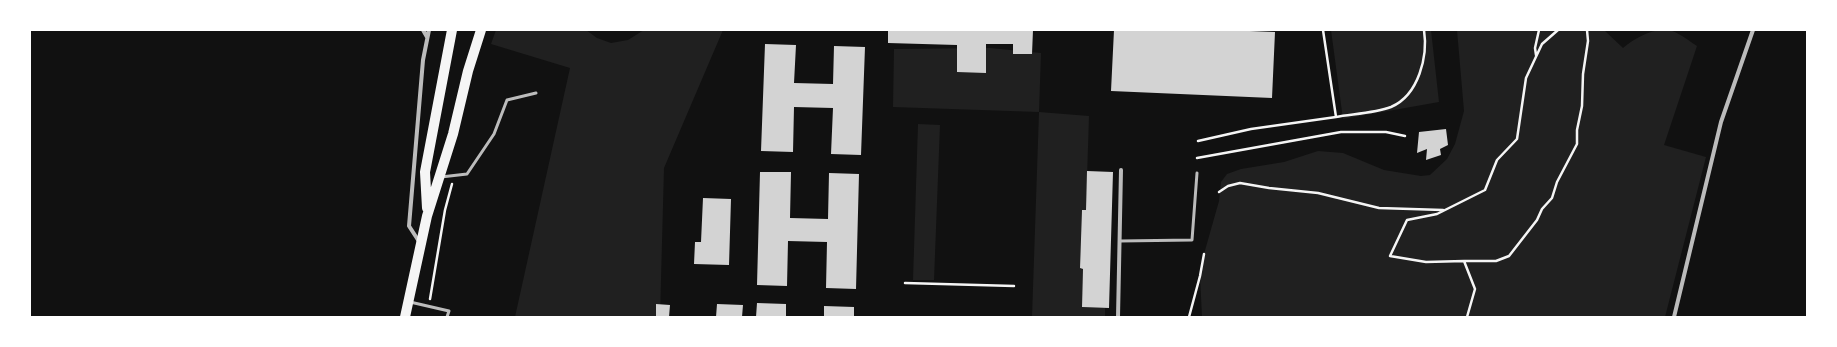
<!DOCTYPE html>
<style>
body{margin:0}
#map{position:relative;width:1837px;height:347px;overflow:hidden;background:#111;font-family:"DM Sans",sans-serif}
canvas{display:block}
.frame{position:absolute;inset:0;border:31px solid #fff;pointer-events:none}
</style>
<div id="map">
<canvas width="1837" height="347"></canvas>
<div class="frame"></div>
</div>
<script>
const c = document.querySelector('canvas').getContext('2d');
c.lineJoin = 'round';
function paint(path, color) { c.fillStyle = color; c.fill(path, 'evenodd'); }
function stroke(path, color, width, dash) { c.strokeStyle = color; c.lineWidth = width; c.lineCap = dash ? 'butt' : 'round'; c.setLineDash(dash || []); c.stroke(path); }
paint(new Path2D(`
 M496,30H586L597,38L611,43L628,40L644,30H723L664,168L660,317H515L570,68L491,44Z
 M1331,30H1431L1439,102L1343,119Z
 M1457,30H1604L1623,48C1635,38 1656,26 1672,31C1681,34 1689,41 1697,46L1664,145L1706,157L1665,317H1202L1200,276L1204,254L1219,201L1221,182L1227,174L1241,169L1284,162L1318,151L1343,153L1384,170L1421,176L1430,175L1447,159L1455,144L1464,111Z
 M990,48L1041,53L1039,112L1089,116L1086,210H1082L1080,265V268L1083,269L1082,307L1105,308V317H1032L1039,112L893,107L894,49Z
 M918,124L940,125L934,280H913Z`), '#202020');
paint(new Path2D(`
 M888,30H1033L1032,54H1013V44H986V73L957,72V45L888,43Z
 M1114,30H1225L1275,32L1272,98L1111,91Z
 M765,44L796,45L794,83L833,84L834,46L865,47L861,155L831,154L833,108L794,107L793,152L761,151Z
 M1446,129L1448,145L1440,149L1441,155L1426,160L1427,149L1417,153L1419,132Z
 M1087,171L1113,172L1109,308L1082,307L1083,269L1080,268L1082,210H1086Z
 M760,172H791L790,218L828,219L829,173L859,174L856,289L826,288L827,242L788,241L787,286L757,285Z
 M703,198L731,199L729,265L694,264L695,242H701Z
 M757,303L786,304V317H756Z
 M656,304L670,305L669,317H656Z
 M717,304L743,305L742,317H716Z
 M824,306L854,307V317H824Z`), '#d3d3d3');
stroke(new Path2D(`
 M1536,55L1535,48L1539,30
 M1336,117C1353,114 1375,113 1391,107C1419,95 1428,56 1424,30
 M1198,141L1251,129L1336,117L1323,30
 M1197,158L1341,132H1386L1405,136
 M1219,192L1228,186L1240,183L1269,188L1318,193L1379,208L1443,210
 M1464,261H1496L1509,256L1537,220L1542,209L1552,198L1557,182L1577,144V130L1582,106L1583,74L1588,41L1587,30
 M905,283L1014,286
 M430,299L445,210L452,184
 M1189,317L1200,276L1204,254
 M1467,317L1475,289L1464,261L1426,262L1390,256L1407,220L1437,214L1485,190L1497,160L1517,139L1526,78L1542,44L1558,30`), '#f5f5f5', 2.5);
stroke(new Path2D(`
 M441,177L467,174L494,134L507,100L536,93
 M1120,241L1192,240L1197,173
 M410,302L449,311L447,317`), '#bcbcbc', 3);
stroke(new Path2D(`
 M423,30L427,37
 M420,243L409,226L423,60L429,30
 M1118,317L1121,170
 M1674,317L1721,122L1753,30`), '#bcbcbc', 4);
stroke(new Path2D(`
 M427,208L425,172L452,30
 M405,317L427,216L453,134L468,71L481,30`), '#f5f5f5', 10);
</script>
